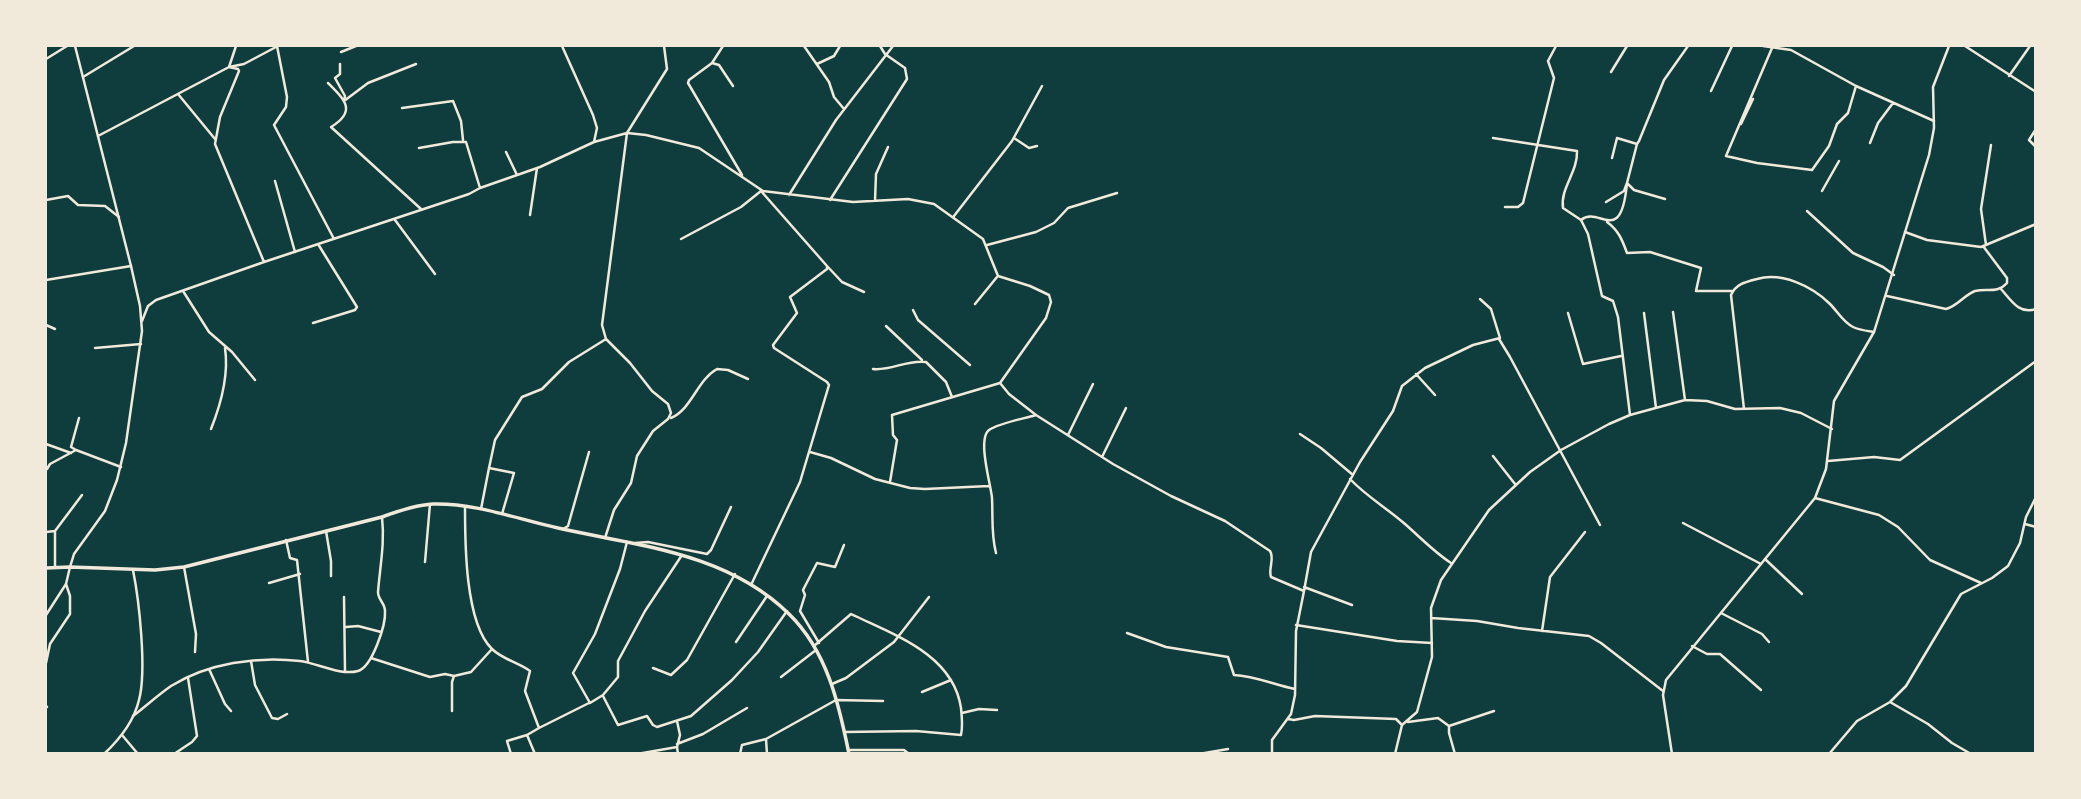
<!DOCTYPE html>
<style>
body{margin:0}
#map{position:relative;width:2081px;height:799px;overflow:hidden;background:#0f3d3e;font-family:"Source Serif 4",serif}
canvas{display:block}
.frame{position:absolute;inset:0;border:47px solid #f1e9da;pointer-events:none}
</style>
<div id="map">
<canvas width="2081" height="799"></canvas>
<div class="frame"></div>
</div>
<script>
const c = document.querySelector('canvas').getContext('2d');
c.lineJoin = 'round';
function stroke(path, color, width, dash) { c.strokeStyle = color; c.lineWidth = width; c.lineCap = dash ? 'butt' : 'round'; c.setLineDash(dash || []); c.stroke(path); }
stroke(new Path2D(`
 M236,46L229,67L238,69L239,71L220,117L215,144L264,262
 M277,46L287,97L286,107L274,125L334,239
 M562,46L593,115L597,128L594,142
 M804,46L829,82L834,97L844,109
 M1763,46L1791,50L1856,86L1934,121
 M1965,46L2036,92
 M1772,48L1726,156L1757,163L1812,170L1829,146L1837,124L1848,113L1856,86
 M341,52L356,46
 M46,59L67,46
 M712,63L723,46
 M340,64V74L335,78L345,96L344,101L368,83L416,64
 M817,64L834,56L840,46
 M1611,72L1627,46
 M2009,76L2030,46
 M83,77L134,46
 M328,83C345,100 357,111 331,127L421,209
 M733,86L719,65L712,63L689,80L688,83L742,175
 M1711,91L1732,46
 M178,94L215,139
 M402,108L453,101L461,121L463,140
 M1741,124L1753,99
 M2036,129L2029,140L2036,147
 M98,136L229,67L244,64L276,47
 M1014,138L1029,148L1037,146
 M1493,138L1577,151C1578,172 1560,188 1563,208L1581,220L1588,234L1602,296L1613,301L1618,317L1630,415
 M1870,143L1878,123L1893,103
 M1637,144L1627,183L1634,190L1665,199
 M419,148L453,142H466L480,188
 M506,152L517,175
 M1612,158L1617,138L1637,144L1639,141L1664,80L1688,46
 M275,181L295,252
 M1822,191L1839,161
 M789,195L836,120L893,46
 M46,200L68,196L78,205L105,206L119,217
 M830,200L907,79L905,68L885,54L880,46
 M875,201L876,174L888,147
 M1505,207H1518L1523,203L1554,78L1548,61L1556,46
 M1807,211L1853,253L1883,267L1894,275
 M530,215L537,168
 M954,216L1012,141L1042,86
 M395,220L435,274
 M1581,220C1599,205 1621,248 1627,183L1624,191L1606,202
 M1607,222C1618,230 1622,239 1627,253L1650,252L1701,268L1696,291H1732
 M1905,232L1927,240L1981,247L2036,224
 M681,239L741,207L761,191L827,266V269L790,297L797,313L773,345L774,348L827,382L829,385L800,482L751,585
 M987,245L1036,232L1054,223L1068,208L1117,193
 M1986,245L1981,209L1991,145
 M827,266L842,282L864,292
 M46,280L131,266
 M2001,289C2011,300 2019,315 2036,309
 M183,291L209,332L232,352L255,380
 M1887,296L1946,309C1958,306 1964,295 1975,291C1988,288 1997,294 2007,283V278L1983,246
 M975,304L997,277
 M913,310L918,320L970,365
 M1673,312L1685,400
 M1568,313L1583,364L1621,356
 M1644,313L1656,408
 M142,321L148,306L156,300L264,262L469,194L480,188L540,167L594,142L627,133L646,135L699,148L763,191L853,202L908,199L934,204L983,239L998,276L1030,286L1049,295L1051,302L1046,318L1000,383L892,415L893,435L897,440L890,482
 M313,323L355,310L357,307L318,244
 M46,325L55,329
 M886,326L922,360
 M1499,339L1510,357L1600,525
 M95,348L141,344
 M873,369C891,371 908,359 926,362L946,382L952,397
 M1416,374L1435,395
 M1000,383L1009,394L1036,415L1113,464L1171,496L1225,521L1270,551C1275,559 1268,568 1271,577L1304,591L1296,631L1295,695L1291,714L1272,740V754
 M1744,409L1731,295C1736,284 1745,282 1757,279C1782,272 1812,286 1830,304C1838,312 1843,322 1853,327C1859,330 1868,331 1874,332
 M671,418C692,409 697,380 717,369L728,370L748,379
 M211,429C221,404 229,375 225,348
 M1300,434L1321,448L1353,475
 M1068,435L1093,384
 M46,444L71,453
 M76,450L71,447L79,418
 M810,452L831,458L875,479L910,488L925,489L989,486
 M1493,456L1515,484
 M1102,457L1126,408
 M1828,461L1874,457L1900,460L2036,361
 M47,469L50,464L76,450L121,467
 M1350,479C1367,497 1387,508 1405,524C1421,538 1434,552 1451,563
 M1815,498L1879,515L1898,527L1930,560L1981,583
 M465,507C465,543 465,623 492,649C502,659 519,663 530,671L525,691L539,728L527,735
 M481,509L489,468
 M502,514L514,473L489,468L495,440L522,397L542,389L569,362L606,339
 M1683,523L1761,564
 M2025,524L2036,527
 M563,529L568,526L589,452
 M326,531L331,561V576
 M46,532L55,531
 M605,538L614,510L631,483L637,456L653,431L668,419L671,413L668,404L652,391L630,363L606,339L602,325L627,133L667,69L664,46
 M286,540L290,558L297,560L308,662
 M627,542L620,569L595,634L573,673L590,703L603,695L618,677V661L645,611L682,555
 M635,543L648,542L707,554L711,550L731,507
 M996,553C991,534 993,517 992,498C991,485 977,439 989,430C999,423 1023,419 1036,415
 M1765,559L1802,594
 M425,562L430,504
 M55,567V531L82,495
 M184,567L196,634L195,652
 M269,583L300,574
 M1304,587L1352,605
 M1304,591L1311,552L1360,462L1393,411L1402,386L1425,368L1473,345L1500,338L1491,309L1480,299
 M344,597L345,671
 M1721,613L1762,634L1769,642
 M46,615L66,584L70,567
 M1431,618L1477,621L1518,628L1589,636L1601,643L1663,691
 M1296,625L1397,641L1432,643
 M346,627L358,626L381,632
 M1542,631L1550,577L1585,532
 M1127,633L1166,647L1228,657L1234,675C1256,676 1274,685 1295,689
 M736,642L767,596
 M819,643L800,611L805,595L803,590L817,563L835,567L844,545
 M814,646L851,614C894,635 953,654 961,708C962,717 963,726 961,735L916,731L845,732
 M1692,646L1707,654H1720L1761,690
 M371,658L430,677L445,674L454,676L471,672L492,649
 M251,661L255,685L272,718L278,719L287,714
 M46,663L50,644L70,614V596L66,584
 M653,668L671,675L687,660L735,574
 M209,669L225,704L231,711
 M781,677L816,650
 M832,684L846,678L894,642L929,597
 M922,692L951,680
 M603,696L618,725L647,716L653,725L657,727L691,716L732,680L758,652L787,611
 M1890,702L1928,724L1952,743L1971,754
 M46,706L47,707
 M452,711V682L454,676
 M962,713L979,709L997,710
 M133,716C146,706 158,695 171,686C208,663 257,656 300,661C317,663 340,676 358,671C372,667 386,625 385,611C385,603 378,600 378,592C380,566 385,543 382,517
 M1288,719L1294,720L1315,716L1396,719L1402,725
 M677,721L680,735L677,747L678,754
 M1408,722L1438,718L1449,726
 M539,728L589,703
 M122,735L138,754
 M766,739L767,754
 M677,744L703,734L747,708
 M849,750H904L909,754
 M174,754L192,742L197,736L188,678
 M511,754L507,741L527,735L535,754
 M637,754L677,747
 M740,754L742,745L766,739L836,700L883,701
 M1199,754L1228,749
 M1395,754L1402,725L1417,712L1432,657L1431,608L1441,580L1489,510L1530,472L1561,450L1609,424L1630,415L1685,400L1707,401L1735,409L1780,408L1801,413L1832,429
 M1455,754L1449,733V726L1494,711
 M1829,754L1857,721L1890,702L1906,686L1961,594L1992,578L2008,566L2020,543L2026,517L2036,497`), '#f1e9da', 2.5);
stroke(new Path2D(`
 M70,567L74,554L105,511L117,480L126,443L142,331L140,306L131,266L75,46
 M104,754C120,739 134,721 139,700C147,670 139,600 133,570
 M1672,754L1663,695L1666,680L1806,509L1815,498L1826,469L1834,401L1874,332L1929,155L1934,128L1933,87L1949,46`), '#f1e9da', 2.5);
stroke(new Path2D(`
 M46,568L70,567L155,570L184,567L382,517C398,511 415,505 433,504C476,503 517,519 558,528C639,546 727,553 789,614C827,651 839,704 849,754`), '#f1e9da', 3.5);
</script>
